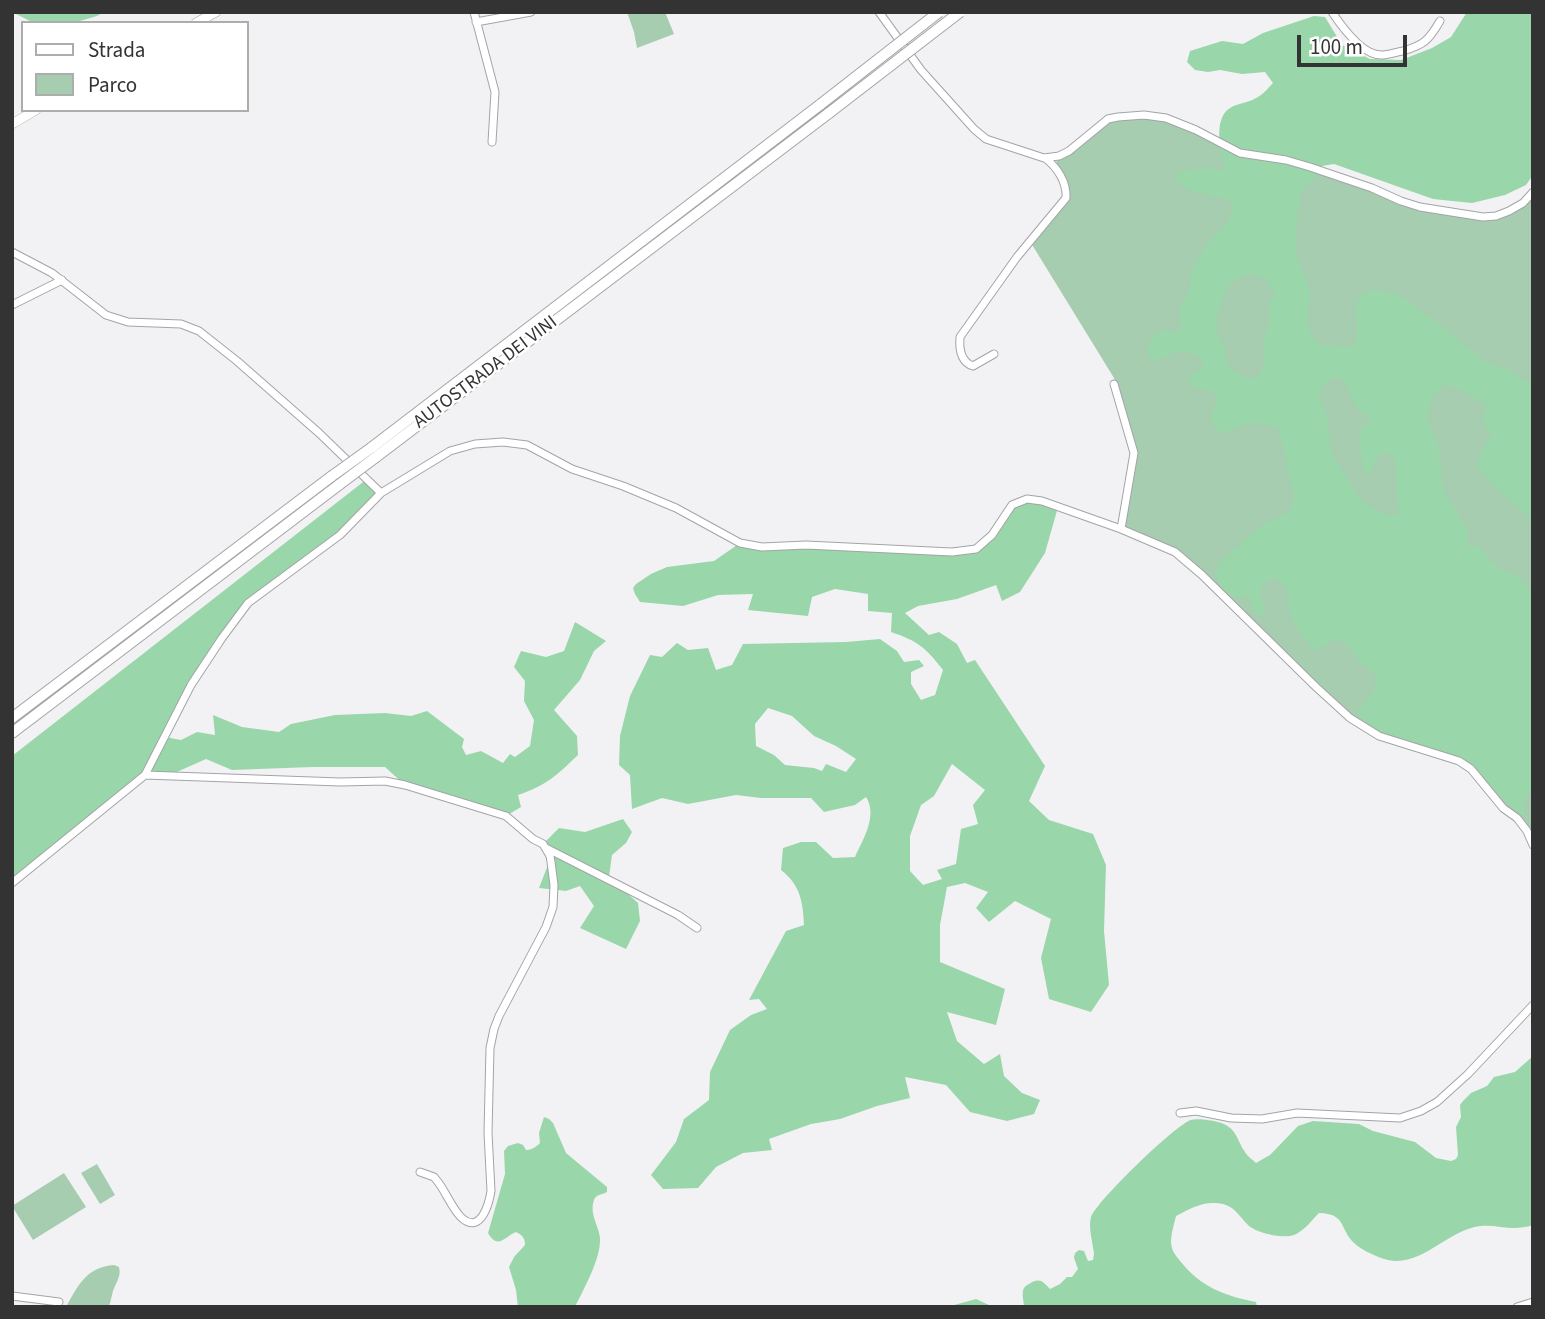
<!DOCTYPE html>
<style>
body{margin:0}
#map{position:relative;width:1545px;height:1319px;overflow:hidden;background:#f2f2f5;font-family:"Source Sans 3",sans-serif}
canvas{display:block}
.frame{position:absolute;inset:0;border:14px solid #333334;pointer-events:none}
.legend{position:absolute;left:21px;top:21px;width:228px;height:91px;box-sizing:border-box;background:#fff;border:2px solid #adadae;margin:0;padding:9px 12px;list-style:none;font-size:21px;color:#333334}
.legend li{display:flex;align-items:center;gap:14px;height:35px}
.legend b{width:35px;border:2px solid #adadae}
.scale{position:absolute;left:1297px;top:35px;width:110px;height:32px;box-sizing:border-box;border:4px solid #333334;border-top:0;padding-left:9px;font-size:21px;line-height:24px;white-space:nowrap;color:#333334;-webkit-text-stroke:5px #fff;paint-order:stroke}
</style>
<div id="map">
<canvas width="1545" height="1319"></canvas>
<div class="frame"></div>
<ul class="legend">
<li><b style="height:9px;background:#fff"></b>Strada</li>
<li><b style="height:19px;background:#a6cdb0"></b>Parco</li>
</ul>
<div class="scale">100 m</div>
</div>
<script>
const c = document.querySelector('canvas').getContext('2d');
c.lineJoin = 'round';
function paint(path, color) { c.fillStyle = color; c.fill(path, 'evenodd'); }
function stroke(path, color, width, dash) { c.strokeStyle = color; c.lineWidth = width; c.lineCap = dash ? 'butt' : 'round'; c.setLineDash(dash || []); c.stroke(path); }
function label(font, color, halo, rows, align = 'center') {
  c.font = font + ' "Source Sans 3",sans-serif'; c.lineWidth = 5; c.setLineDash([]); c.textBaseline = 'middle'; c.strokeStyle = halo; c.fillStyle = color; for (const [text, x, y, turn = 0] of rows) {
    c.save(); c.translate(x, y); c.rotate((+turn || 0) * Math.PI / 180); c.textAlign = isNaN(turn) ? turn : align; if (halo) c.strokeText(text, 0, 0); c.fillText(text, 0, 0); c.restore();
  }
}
paint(new Path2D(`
 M627,12H665L674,34L637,48L634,32Z
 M1118,117L1166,118L1240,153L1286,160L1401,201L1483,217L1509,211L1533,192V845L1527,830L1471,769L1379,736L1350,718L1175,552L1121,529L1134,453L1114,378L1031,243L1069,192L1066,179L1056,163L1059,156L1096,128Z
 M97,1164L115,1195L100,1204L81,1173Z
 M64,1173L86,1207L33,1240L12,1206Z
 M114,1265L119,1267C122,1278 114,1284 112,1295C111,1299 110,1303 109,1307H66C78,1285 87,1267 114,1265Z`), '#a6cdb0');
paint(new Path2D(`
 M12,12H104L97,16L73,23L32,22Z
 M1467,12H1533V175L1526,185L1505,195L1472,203L1433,199L1334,164L1322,166L1317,176L1301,191L1295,234L1297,256L1310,291L1308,318L1309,329L1311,335L1321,346C1334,342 1346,353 1357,342C1359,305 1346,280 1399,295L1448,331L1486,362L1507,369L1526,382H1533V523L1528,516C1519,507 1480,476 1478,465C1477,455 1487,444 1491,435L1484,426L1486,405L1456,387L1445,385L1432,398L1427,419L1438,446L1444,491L1467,530L1468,546L1473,547L1478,546L1483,548L1488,558L1503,571L1519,576L1533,595V788L1524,799V809L1527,814H1517L1493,788L1476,767L1465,759L1383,733L1359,717L1357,713C1362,703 1378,692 1376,679C1375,669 1363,667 1358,660C1354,655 1352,649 1348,646C1346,643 1342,641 1338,640C1330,639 1326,645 1319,649C1317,648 1315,649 1313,648C1308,646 1292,621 1291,616C1287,602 1291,582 1273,578C1255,588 1261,595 1265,611L1263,616C1252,612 1253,603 1245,596L1233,597L1224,591L1218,581L1216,570L1218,565L1251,534L1266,523L1281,516L1291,509L1293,504L1294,492L1287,470L1286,458L1278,428C1269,424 1254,421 1243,425C1237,426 1233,431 1227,433L1217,430L1210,419L1218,399L1211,389L1205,390L1193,387L1189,377L1193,373L1203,368C1203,360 1201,358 1194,354C1178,346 1168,358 1153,360L1149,357C1148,347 1150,334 1161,331C1167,330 1174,333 1180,332C1183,324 1180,318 1180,310C1181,303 1187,297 1189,291C1191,286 1189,284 1190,280C1191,268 1201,255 1207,245C1216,229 1230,227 1234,206L1225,198L1192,192L1174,178L1182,170L1203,168L1226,171C1221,155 1212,119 1230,108C1238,103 1248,103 1256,98C1263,95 1268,88 1273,83L1265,72L1242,74L1220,70L1208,72L1195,70L1187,62L1190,51L1222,41L1243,44L1263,33L1314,16L1325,17L1342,45L1370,59L1401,60L1432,48L1451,37ZM1253,274L1263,277L1277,295L1270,298L1268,309L1270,320L1263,346L1265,356L1264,366L1259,377C1244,381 1229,371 1225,356C1224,351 1226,349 1224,345C1220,336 1220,345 1218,335C1214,316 1222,285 1241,276C1242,276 1252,274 1253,274ZM1331,378H1338C1353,388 1348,397 1358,408C1364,414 1368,414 1370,422C1368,423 1362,429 1361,430C1358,437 1362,466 1366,474L1371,472L1378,457L1383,453H1388L1396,462L1397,497L1399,508L1398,514L1394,517C1381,514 1365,505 1357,495C1354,490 1352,485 1349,480C1344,471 1335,464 1332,453C1329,441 1329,427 1326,415C1321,395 1312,395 1331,378Z
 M367,479L381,493L340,535L248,603L191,685L165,737L181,740L197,732L215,735L213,715L242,727L279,732L291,724L335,715L385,713L411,716L427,711L464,739L462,747L466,755L481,751L503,763L510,754L515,757L530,746L534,720L524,701L525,681L514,667L521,651L546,657L564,651L575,622L606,641L594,651L580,680L554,710L577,736L578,755C556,776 547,785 518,795L521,807L506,816L405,785L385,767H312L232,770L206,759L170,775H145L12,883V756Z
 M1027,499L1058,507L1045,553L1020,592L1002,601L996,585L957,599L918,606L905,613L929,635L939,632L957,644L967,663L975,660L1045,766L1029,801L1049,820L1093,834L1106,865L1104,931L1109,985L1091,1012L1049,999L1041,958L1051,919L1015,901L989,922L976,908L988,892L965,883L947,887L940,925V962L1005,989L996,1025L947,1012L957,1041L984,1064L1000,1054L1004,1076L1022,1093L1040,1100L1034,1114L1007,1121L970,1112L946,1085L905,1077L910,1098L877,1106L840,1119L811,1124L769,1139L772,1150L743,1153L716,1167L698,1188L663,1189L651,1175L676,1142L684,1119L709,1100L710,1072L730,1030L751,1015L767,1009L759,999L749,1000L786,931L804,925C803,901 800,885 781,870L783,848L801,842H816L833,858L855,857C863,839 878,816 866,797L855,805L824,812L811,798H761L736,795L688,804L662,798L632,809L630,775L619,765L620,736L630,696L650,655L662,657L677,643L688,650L708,648L716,670L732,665L743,644L846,642L880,639L897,651L904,662L919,660L924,666L911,672V684L921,700L935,695L943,670C926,648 918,641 891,632L892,613L868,611V594L835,589L812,597L808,616L748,610L753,594L718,595L683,606L640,602L635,594L633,588L636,584L651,574L667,567L714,561L740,543L976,549L1012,505ZM768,708L792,716L814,736L836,746L856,759L846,772L826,764L822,771L814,768L785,765L774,755L756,746L755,724ZM952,764L985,790L973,805L978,824L961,829L956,864L937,870L942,879L923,885L910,871V836L921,805L934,796Z
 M623,819L632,832L626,843L612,855L609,877L638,903L640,921L626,949L580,928L594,906L580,886L566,891L539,888L551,857L543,844L559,828L585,832Z
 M1533,1056V1225C1511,1232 1499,1224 1480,1226C1444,1231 1419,1272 1381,1258C1371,1254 1360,1249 1353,1242C1339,1227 1346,1214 1319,1213C1312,1220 1304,1231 1294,1235C1283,1239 1256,1233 1248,1225C1240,1217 1235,1207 1223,1204C1205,1200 1191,1208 1176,1216C1174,1225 1169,1239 1172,1248C1173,1253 1178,1258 1181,1262C1201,1287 1225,1296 1256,1302L1257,1307H1024C1024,1302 1021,1293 1024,1288C1025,1286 1027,1285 1029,1284C1039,1277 1043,1281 1050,1289L1060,1284L1067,1277H1072L1078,1269L1074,1258L1075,1253L1079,1250L1084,1251L1088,1261L1093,1260L1094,1254C1093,1243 1088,1228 1091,1217C1096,1202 1176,1124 1191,1120C1197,1118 1211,1120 1218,1122C1237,1127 1236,1139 1245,1152C1247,1156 1253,1160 1256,1163L1270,1155L1298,1126L1313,1121L1359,1124L1373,1131L1415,1142L1436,1158L1451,1161L1456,1159L1458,1155L1456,1127L1461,1117L1460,1105L1463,1101L1471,1093L1487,1086L1494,1077L1515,1072Z
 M544,1117L549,1119L553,1123L566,1153L607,1187V1192C602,1195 596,1194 594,1200C589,1214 599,1226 600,1238C601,1259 584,1288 575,1307H518L516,1290L509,1267L514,1257L525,1245C525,1238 522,1235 516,1232C504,1237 498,1250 488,1233L505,1174L504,1151L508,1146L518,1143L523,1145L526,1150C532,1150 536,1147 540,1143L539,1133Z
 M976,1299L991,1306L1005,1307H947Z`), '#99d6aa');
const minor = new Path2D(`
 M474,12L495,92L492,142
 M879,12L921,70L974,129L986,139L1044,158L1059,156L1069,151L1108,119L1118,117L1144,115L1166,118L1196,130L1240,153L1286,160L1310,167L1372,188L1401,201L1420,207L1483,217L1496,216L1509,211L1523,203L1533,192
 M1332,12C1342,27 1362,55 1381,55C1388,55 1396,52 1403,51C1424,45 1429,40 1440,21
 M476,22L531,12
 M12,252L52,273L106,315L128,322L181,324L199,331L237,361L319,433L381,493
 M12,305L62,280
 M994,354L973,366C961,362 959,349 960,337L1017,257L1066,198C1067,182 1057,167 1045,158
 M1114,384L1134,453L1121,529
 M145,775L340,782L385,781L405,785L506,816L533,839L543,844L550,856L551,862L554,885L553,907L546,927L499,1016L494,1029L490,1048L488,1133L491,1191C489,1204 481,1233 463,1219C453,1211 446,1192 438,1182L434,1177L420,1172
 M546,848L678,915L697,928
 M12,883L145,775L191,685L222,638L248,603L340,535L381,493L450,451L475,444L503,442L527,445L572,469L623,486L676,508L740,543L762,547L806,545L952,552L976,549L992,535L1012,505L1027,499L1042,501L1121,529L1175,552L1202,575L1316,687L1350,718L1379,736L1459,761L1471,769L1503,808L1517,818L1527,831L1533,845
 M1180,1113L1196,1111L1231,1118L1262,1119L1297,1113L1400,1118L1421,1111L1437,1102L1468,1074L1533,1005
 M12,1296L59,1302
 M1517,1307L1533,1302`);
const major = new Path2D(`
 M196,23L216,12
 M12,124L36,110`);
const highway = new Path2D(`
 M371,448L821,104
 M376,457L829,113
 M12,718L332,476
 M12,733L340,484`);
stroke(minor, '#a3a4a7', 9);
stroke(major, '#a3a4a7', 10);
stroke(highway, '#a3a4a7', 12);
stroke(minor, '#fff', 7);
stroke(major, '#fff', 9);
stroke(highway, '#fff', 10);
const highwayBridge = new Path2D(`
 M821,104L939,12
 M829,113L960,12
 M332,476L371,448
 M340,484L376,457`);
stroke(highwayBridge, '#a3a4a7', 12, []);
stroke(highwayBridge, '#fff', 10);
label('19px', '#333334', '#fff', [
 ["AUTOSTRADA DEI VINI",486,373,-37]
]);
</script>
